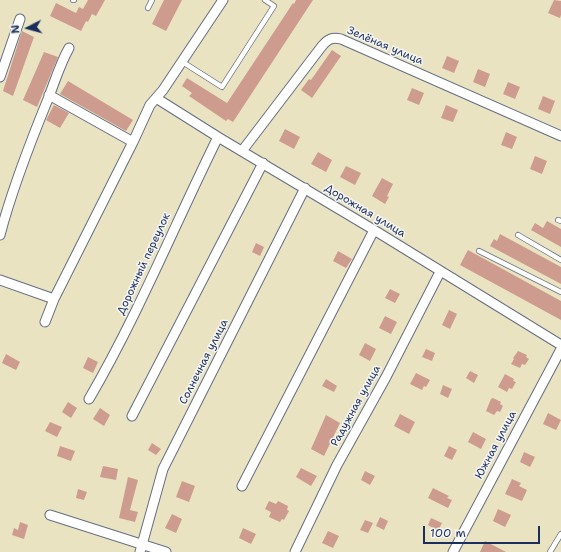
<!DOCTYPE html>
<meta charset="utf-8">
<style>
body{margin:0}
#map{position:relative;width:561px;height:552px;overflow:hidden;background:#eae3c2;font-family:"Shantell Sans",sans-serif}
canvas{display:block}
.north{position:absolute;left:8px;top:8px;width:40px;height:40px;-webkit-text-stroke:3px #f6f6f2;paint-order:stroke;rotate:264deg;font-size:11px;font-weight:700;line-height:16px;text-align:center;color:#1b2f5e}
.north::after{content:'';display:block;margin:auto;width:14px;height:18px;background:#1b2f5e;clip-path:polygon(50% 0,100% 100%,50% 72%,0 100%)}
.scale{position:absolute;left:423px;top:526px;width:117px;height:18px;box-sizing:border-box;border:2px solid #1b2f5e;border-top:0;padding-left:5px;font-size:12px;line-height:14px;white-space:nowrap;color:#1b2f5e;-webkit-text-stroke:3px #f6f6f2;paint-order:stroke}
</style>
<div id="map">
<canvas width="561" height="552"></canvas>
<div class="north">N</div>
<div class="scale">100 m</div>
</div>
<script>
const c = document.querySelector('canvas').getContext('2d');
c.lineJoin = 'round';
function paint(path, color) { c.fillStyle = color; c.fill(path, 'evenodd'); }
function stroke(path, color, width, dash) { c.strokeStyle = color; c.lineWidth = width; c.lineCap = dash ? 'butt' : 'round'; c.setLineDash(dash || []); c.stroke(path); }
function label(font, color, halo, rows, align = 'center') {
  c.font = font + ' "Shantell Sans",sans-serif'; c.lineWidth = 3; c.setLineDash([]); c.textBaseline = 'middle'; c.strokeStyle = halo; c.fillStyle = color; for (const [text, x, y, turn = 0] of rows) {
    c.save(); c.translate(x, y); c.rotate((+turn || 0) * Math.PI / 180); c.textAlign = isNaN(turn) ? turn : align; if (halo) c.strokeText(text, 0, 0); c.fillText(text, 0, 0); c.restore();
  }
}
paint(new Path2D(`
 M88,0H105L96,16L92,14L88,22L86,21L81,31L50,16L56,3L76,13L79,7L83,9Z
 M164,0H182L166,31L152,24Z
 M296,0H313L233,122L228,119L226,121L189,96L192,93L182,86L187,78L227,103L293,3L294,4Z
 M554,0L561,1V15L560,18L548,13Z
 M22,31L34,37L13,96L3,91Z
 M332,50L341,56L312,98L301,90L309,79L311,80Z
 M44,52L58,57L37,107L23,100Z
 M447,56L459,61L454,73L442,68Z
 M478,69L490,74L485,87L473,82Z
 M68,81L133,120L126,131L60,94Z
 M508,82L520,87L515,99L503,94Z
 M412,88L424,93L419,105L407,100Z
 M543,96L555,101L550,114L538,109Z
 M54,105L69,113L60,128L46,120Z
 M446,105L458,110L453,122L441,118Z
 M285,129L300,137L294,149L279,141Z
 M506,132L517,137L512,149L501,145Z
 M318,152L332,160L326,172L311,164Z
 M535,156L547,161L542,174L530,169Z
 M346,166L361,173L355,185L340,177Z
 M382,178L393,184L387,196L389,197L385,204L372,196Z
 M547,221L561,229V247L531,230L535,223L543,228Z
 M500,234L561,267V284L490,246L494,239L497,241Z
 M256,243L264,247L260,256L252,252Z
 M468,250L561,301V320L460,265Z
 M338,251L352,259L346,268L333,261Z
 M390,289L400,294L395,303L385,298Z
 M449,310L457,314L450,329L442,325Z
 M385,316L397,322L391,334L379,328Z
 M365,343L376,349L370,361L359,355Z
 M426,349L435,353L432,361L422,357Z
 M518,351L527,355L526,357L529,359L525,365L522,364L520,368L511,364L514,359L513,358Z
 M6,354L20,362L16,370L2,363Z
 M88,357L98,362L93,373L83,368Z
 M470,371L478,375L474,383L466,378Z
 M416,373L430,380L426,387L424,386L422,390L410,384Z
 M505,374L514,379L513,381L516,382L512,389L509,388L507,392L498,387L504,376Z
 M326,379L337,386L334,392L322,386Z
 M443,385L452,389L448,398L440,394Z
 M493,398L501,402L500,404L503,406L500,412L497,411L494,415L486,411L491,399Z
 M68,402L77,408L71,418L62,412Z
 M100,408L110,415L104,426L93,419Z
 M548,413L561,420L556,430L543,424Z
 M400,414L415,422L409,434L394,426Z
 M326,415L340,423L324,456L311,449Z
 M50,422L62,427L57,437L45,431Z
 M473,432L486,439L481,449L468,442Z
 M152,443L161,449L156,455L148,450Z
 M60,446L75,451L71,461L57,456Z
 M449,446L457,450L452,460L444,456Z
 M524,452L535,457L530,467L520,462Z
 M103,466L118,469L116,480L100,477Z
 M301,468L317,476L311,486L296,477Z
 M365,471L375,476L370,485L361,480Z
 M128,477L138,480L130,510L138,512L135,522L119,518Z
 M512,479L521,483L519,486L527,490L522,501L505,494Z
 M182,481L195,486L189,502L176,497Z
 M433,488L449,496L447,498L452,500L448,508L428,498Z
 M78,489L87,492L84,500L76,498Z
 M269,501L276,504L278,501L288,506L287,510L289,511L284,520L282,519L280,522L269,517L271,512L265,509Z
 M498,509L511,515L505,527L493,521Z
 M172,514L182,519L176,533L165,528Z
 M380,517L388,521L384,530L376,526Z
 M431,518L442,523L438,531L428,525Z
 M365,520L373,523L368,533L360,530Z
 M20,522L28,525L24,539L12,535L14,528L18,530Z
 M243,528L256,534L251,544L239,538Z
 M328,531L339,536L333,548L322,543Z
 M485,541L506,552H480Z`), '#cd9c8f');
const lane = new Path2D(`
 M73,0H74
 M148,8L152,0
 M181,61L222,87L274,6L265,0
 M558,220L561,221
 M518,235L561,260
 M479,251L561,292
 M550,552L561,534`);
const street = new Path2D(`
 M0,77L20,19
 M49,95L133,142
 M156,98L218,137L374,230L561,345
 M242,151L322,46C328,39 332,37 341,39L561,136
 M0,235C12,189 30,143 48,99C55,81 60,64 69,48
 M0,280L54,299
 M45,322L54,299L133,142L150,105L163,90L223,0
 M89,399C138,315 175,224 218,137
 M132,416L263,163
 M242,486L374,230
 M50,515L166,552
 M140,552L163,469L305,188
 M295,552L337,465L386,377L440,272
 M453,552L561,349`);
stroke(lane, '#636e81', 6);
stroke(street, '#636e81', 11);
stroke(lane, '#fff', 4.5);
stroke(street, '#fff', 9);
label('11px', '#1b2f5e', '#f6f6f2', [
 ["Зелёная улица",385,46,23],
 ["Дорожная улица",365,211,31],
 ["Дорожный переулок",144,264,-65],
 ["Солнечная улица",204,362,-63],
 ["Радужная улица",356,406,-61],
 ["Южная улица",496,445,-62]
]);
</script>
